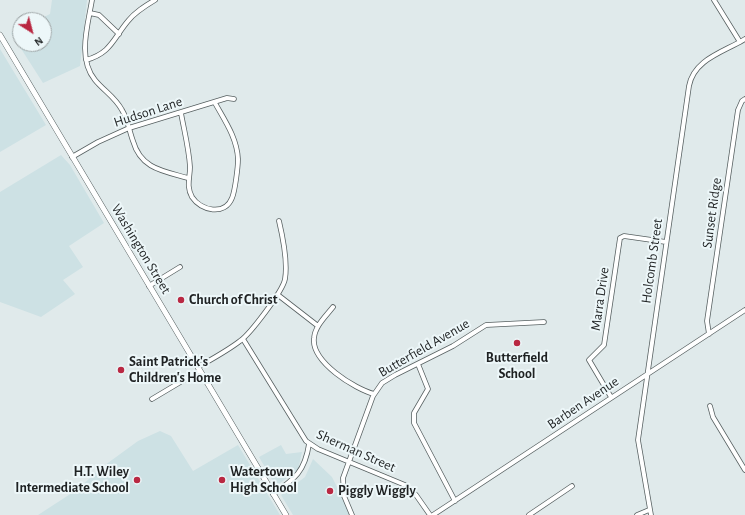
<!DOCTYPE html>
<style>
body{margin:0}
#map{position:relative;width:745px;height:515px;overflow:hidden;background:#e0eaeb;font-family:"Alegreya Sans",sans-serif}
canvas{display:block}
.north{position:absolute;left:12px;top:12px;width:40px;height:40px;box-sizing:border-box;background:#edf7f9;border:1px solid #9ba2a3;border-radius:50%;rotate:144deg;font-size:11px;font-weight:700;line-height:16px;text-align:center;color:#1f2223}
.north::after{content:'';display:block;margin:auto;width:14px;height:18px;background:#b92842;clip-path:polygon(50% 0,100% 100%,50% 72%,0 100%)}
</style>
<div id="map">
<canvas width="745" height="515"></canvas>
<div class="north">N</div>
</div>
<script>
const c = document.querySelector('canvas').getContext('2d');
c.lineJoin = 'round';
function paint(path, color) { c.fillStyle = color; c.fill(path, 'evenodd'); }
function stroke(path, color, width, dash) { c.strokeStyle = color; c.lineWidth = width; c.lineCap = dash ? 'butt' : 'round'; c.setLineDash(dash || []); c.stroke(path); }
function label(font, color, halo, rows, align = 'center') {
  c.font = font + ' "Alegreya Sans",sans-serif'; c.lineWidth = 4; c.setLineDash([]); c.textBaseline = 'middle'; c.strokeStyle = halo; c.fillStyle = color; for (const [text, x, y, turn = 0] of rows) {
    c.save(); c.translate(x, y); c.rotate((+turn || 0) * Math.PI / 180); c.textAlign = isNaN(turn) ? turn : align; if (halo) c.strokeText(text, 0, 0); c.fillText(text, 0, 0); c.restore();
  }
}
paint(new Path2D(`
 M52,0H87L80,66L43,83L11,33L20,29V44H44V20H38L50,14Z
 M0,49L46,125L0,152Z
 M61,155L70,165L104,223L69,246L83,267L63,280L75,294L41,317L0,302V192Z
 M160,431L171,436L193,471L238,445L280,515H38L78,489L101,468L138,441Z
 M281,445L286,454L302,452L298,470L276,486L259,457Z
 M313,459L332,477L351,515H293L281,495L305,477Z`), '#cde1e4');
const minor = new Path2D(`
 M92,0C88,25 77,58 95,80C104,91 115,97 122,110C128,120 129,130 133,141C141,169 163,171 188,178
 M714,0L740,42
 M90,13L99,15L119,34
 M86,60C111,53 113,39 128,21C135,12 145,6 155,0
 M181,113C184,130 189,149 190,167C190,178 186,186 192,197C201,211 225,216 232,198C235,191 238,167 238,159C237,138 225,121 215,103
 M72,157L98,142L129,128L227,98L234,99
 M149,286L180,267
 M278,295L318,326
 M333,307C326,316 315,326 314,338C311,362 355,389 374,394
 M709,334L707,321L738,110L742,101L745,99
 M243,339L306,441L318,449L405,485L416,495L430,515
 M418,364L428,389L414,413V423L455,501
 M198,367C212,359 227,351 240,341C250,334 283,291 285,279C288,261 283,238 279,221
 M611,397L589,360L604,345L620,238L624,236L666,242
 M152,399L199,371
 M710,406L713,417L745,470
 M273,494C295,479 305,471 309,444
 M352,515L344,496L343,478L373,396L382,383L395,375L453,346L486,325L544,322
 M433,515L745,310
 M529,515L572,486
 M637,515L649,510
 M651,515L638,440L689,86C694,59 724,52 745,39`);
const major = new Path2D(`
 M0,35L286,515`);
stroke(minor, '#576061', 5.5);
stroke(major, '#576061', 6);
stroke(minor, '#fff', 4);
stroke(major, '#fff', 5);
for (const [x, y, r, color] of [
 [181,300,4,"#b92842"],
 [517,343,4,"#b92842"],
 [121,370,4,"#b92842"],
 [137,480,4,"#b92842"],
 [222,480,4,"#b92842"],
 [330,491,4,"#b92842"]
]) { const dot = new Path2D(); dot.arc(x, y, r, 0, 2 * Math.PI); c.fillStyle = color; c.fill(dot); stroke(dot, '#edf7f9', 1.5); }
label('14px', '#1f2223', '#edf7f9', [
 ["Hudson Lane",148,112,-18],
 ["Sunset Ridge",712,213,-82],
 ["Washington Street",141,249,59],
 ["Holcomb Street",652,261,-82],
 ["Marra Drive",600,299,-82],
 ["Butterfield Avenue",424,348,-30],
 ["Barben Avenue",583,403,-34],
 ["Sherman Street",356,451,24]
]);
label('bold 14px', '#1f2223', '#edf7f9', [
 ["Church of Christ",189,300],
 ["Butterfield",517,358,"center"],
 ["School",517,374,"center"],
 ["Saint Patrick's",129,362],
 ["Children's Home",129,378],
 ["H.T. Wiley",129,472,"right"],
 ["Intermediate School",129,488,"right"],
 ["Watertown",230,472],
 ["High School",230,488],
 ["Piggly Wiggly",338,491]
], 'left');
</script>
